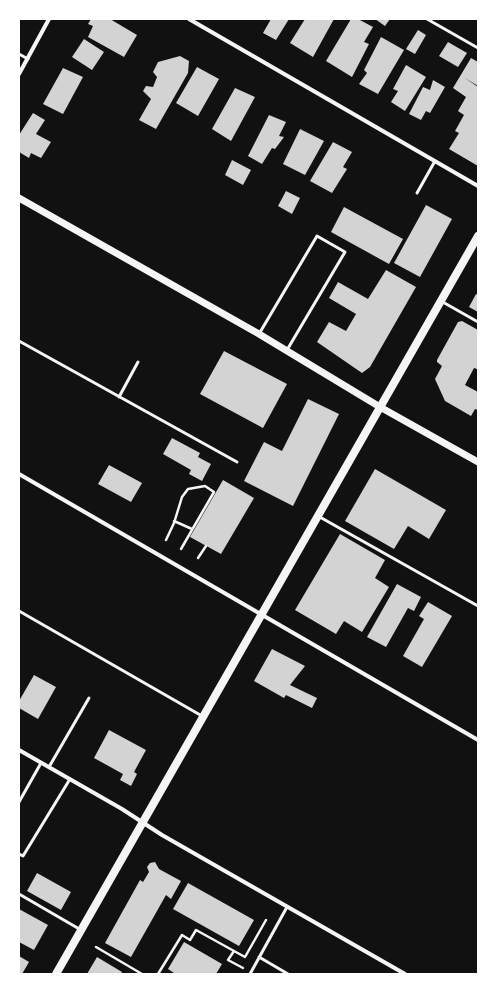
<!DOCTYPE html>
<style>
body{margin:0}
#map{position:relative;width:497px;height:993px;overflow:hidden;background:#111;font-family:Signika,sans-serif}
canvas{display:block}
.frame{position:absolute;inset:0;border:20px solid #fff;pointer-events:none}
</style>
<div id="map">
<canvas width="497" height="993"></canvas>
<div class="frame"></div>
</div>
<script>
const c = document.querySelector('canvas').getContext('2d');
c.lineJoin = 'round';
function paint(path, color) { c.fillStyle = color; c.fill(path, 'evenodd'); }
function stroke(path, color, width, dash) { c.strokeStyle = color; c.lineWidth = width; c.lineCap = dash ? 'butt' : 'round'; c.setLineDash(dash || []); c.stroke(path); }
paint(new Path2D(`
 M91,19H110L137,35L124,57L88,37L93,26L88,24Z
 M271,19H289L276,40L263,33Z
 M305,19H334L313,57L290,43Z
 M351,19H358L373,27L364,42L369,44L352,77L326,61Z
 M375,19H390L385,26Z
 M418,30L426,35L415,54L406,49Z
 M381,37L404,50L378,94L359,84L367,73L364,70Z
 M84,39L104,52L92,70L72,57Z
 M448,42L467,53L458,67L439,56Z
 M180,56L189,61L188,73L156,129L139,120L151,99L143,91L146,86L153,87L157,77L153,72L158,62Z
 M471,58L478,62V86L465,78L478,87V166L449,149L459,133L455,131L464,115L458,111L466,97L453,88Z
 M406,65L426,77L405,111L391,102L398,91L393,89Z
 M197,67L219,79L198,116L176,103Z
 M63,68L83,77L63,114L43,104Z
 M433,80L445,87L430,113L426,111L421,120L409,114L423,87L430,90Z
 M235,88L255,97L231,141L212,129Z
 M33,113L45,120L36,134L51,142L41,158L31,153L29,158L19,152V135Z
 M269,115L286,122L279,136L284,137L275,149L272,148L262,164L248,156Z
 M300,129L324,141L305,175L283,164Z
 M333,142L352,152L343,167L347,169L332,193L310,181Z
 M232,160L251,170L243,185L225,175Z
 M286,191L300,198L292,214L278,206Z
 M426,205L452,219L420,277L394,263Z
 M344,207L403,239L389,264L331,232Z
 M386,270L416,287L370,367L362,373L317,342L329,322L346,331L356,314L329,298L338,282L368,299Z
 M476,294L478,295V312L469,307Z
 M462,321L478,330V367L477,369L474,368L465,385L478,392V410L475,409L471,416L445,401L435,379L442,366L437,362V360L458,322Z
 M224,351L287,384L263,428L200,394Z
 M308,399L339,414L293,506L244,481L264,442L282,451Z
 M172,438L200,453L198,457L211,464L202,481L189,474L191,470L163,454Z
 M109,465L142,483L131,502L98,484Z
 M375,469L446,510L429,539L408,526L394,549L345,521Z
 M223,480L254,498L221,554L190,537Z
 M340,534L385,560L375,578L389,587L362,632L344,621L336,634L295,610Z
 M397,584L421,597L414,611L408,608L386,647L367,637Z
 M428,602L452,616L422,667L403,656L424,619L419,616Z
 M272,649L305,666L290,685L317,698L312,708L286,695L284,698L254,681Z
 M34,675L56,687L38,719L19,708V701Z
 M109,730L146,750L134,772L137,774L131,786L120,780L123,774L94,758Z
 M155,862L159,869L181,881L171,899L166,895L131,957L105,943L140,880L143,882L149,872L147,867L150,863Z
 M37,873L71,892L61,910L27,891Z
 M188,883L254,920L239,946L173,909Z
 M19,909L48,925L34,950L19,942Z
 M184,942L222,964L216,974H174V973L168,969Z
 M19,956L29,962L22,974H19Z
 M97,957L122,972L121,974H87Z`), '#d3d3d3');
stroke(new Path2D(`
 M174,521L192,529
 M166,540L174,523L182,497L188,489L205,486L214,492L181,549
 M198,558L206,546
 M96,947L142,974
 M234,951L245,957L266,920
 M158,974L182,935L190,940L196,930L234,951L228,960L243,968`), '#f5f5f5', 2.5);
stroke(new Path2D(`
 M427,19L478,48
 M19,54L28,59
 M417,193L435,161
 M441,301L478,322
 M259,334L317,236L345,252L287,350
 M19,341L237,462
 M119,397L138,362
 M318,516L478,606
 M19,611L202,716
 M49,767L89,698
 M19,802L41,763
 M19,854L23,856L70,779
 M19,894L81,930
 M259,957L288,974
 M250,974L287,907`), '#f5f5f5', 3);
stroke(new Path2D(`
 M189,19L478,186
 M19,74L49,19
 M19,474L478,740
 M19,750L122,809L162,835L405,974`), '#f5f5f5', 4);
stroke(new Path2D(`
 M19,198L259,334L380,407L478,462`), '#f5f5f5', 7);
stroke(new Path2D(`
 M56,974L478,236`), '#f5f5f5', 8);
</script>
